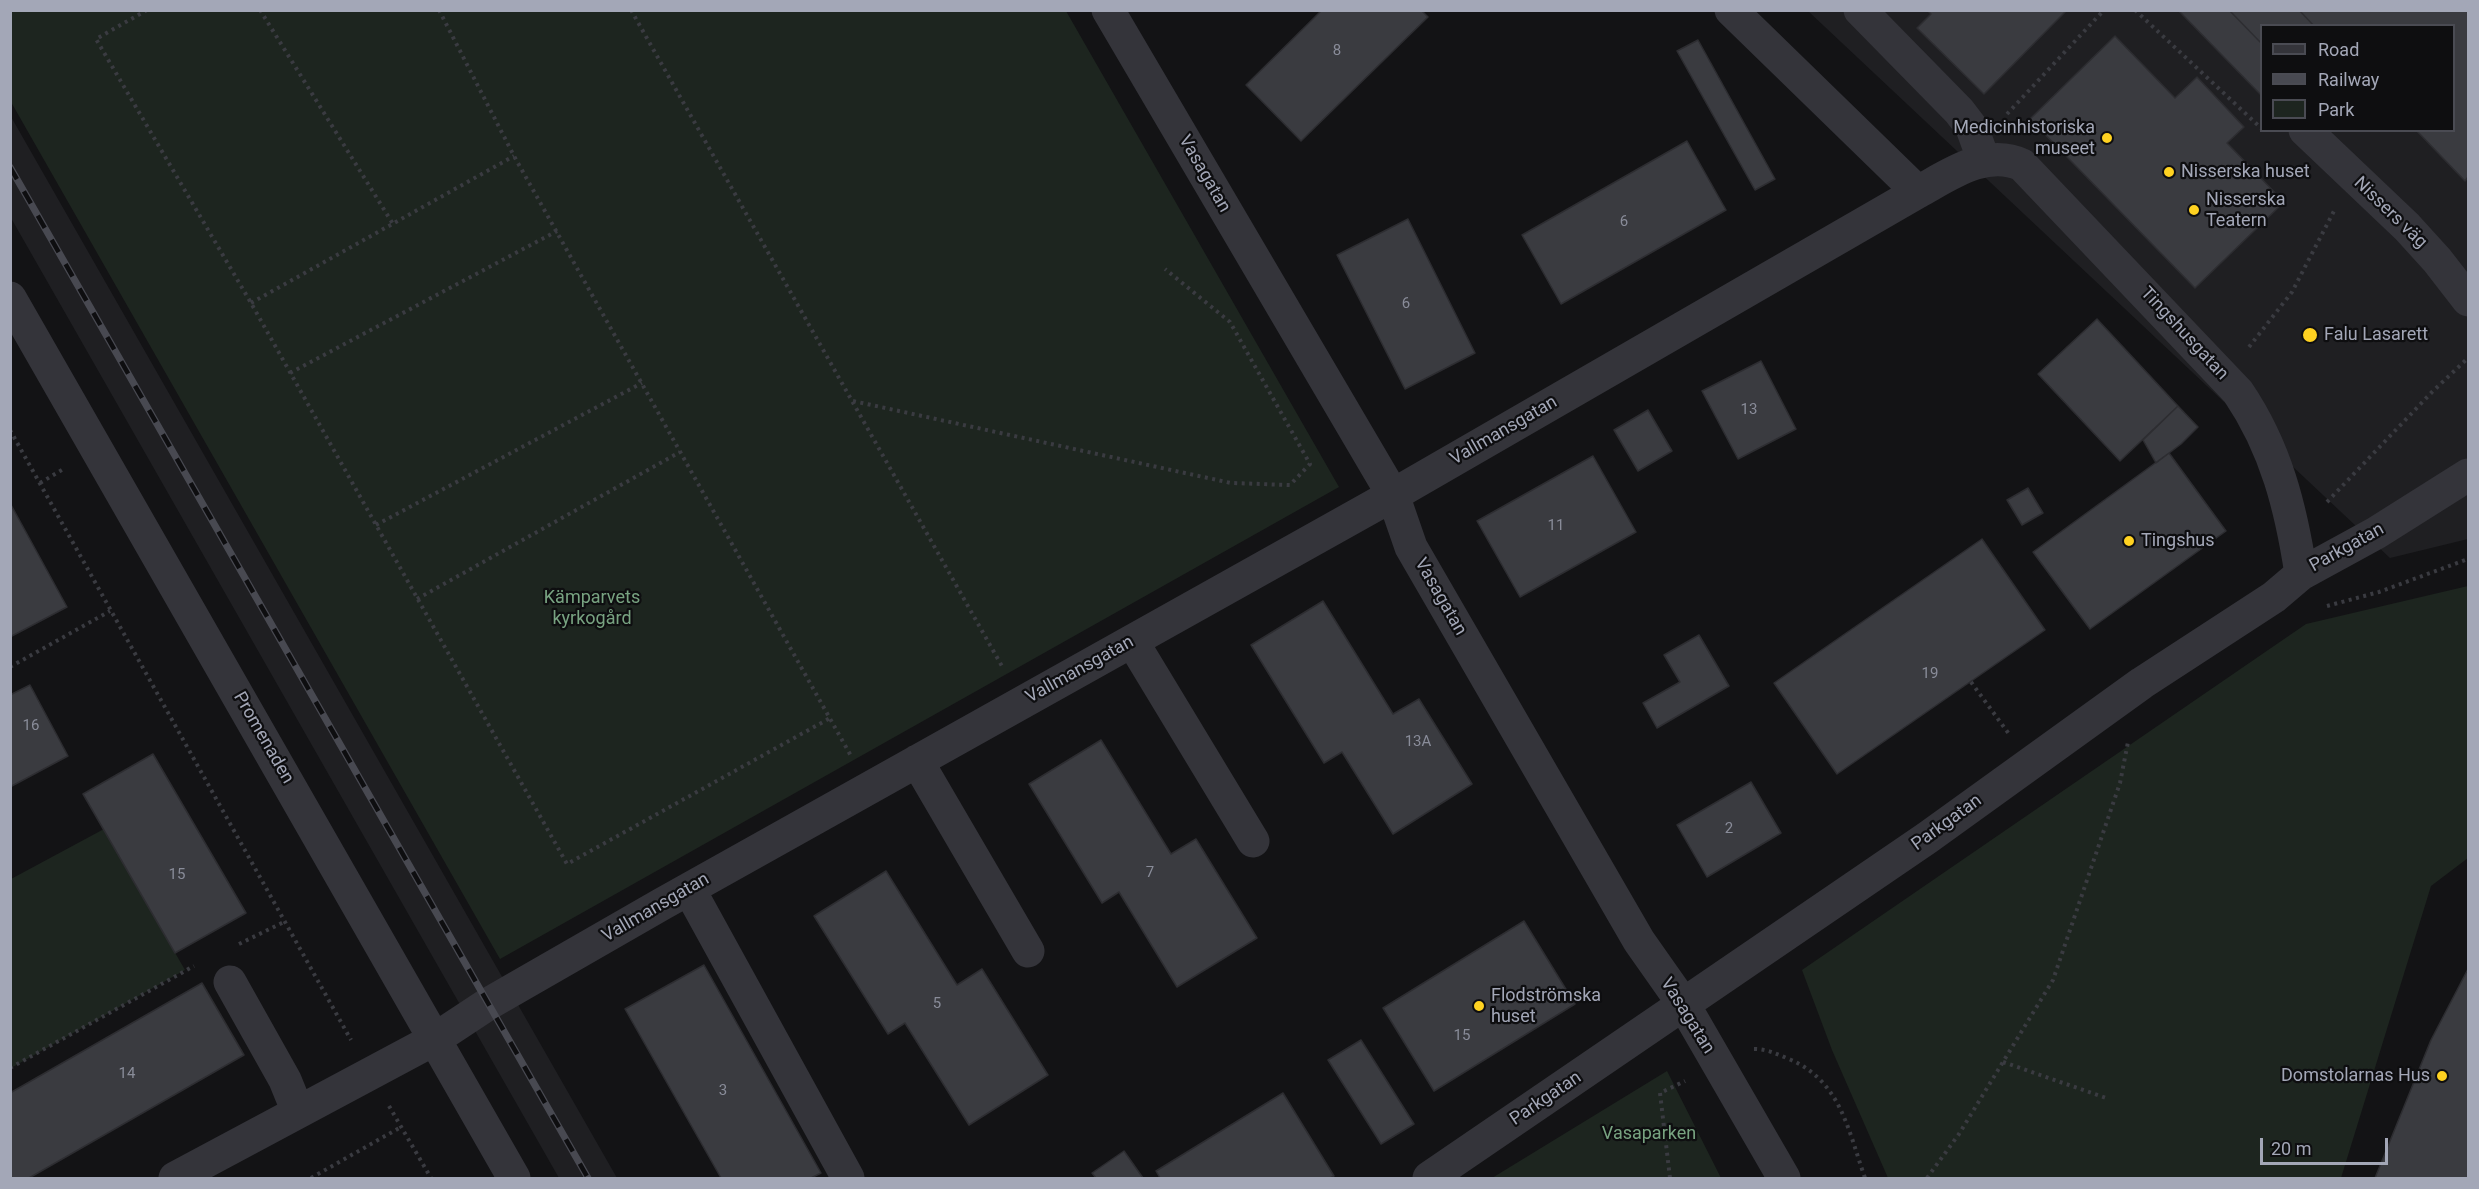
<!DOCTYPE html>
<meta charset="utf-8">
<style>
body{margin:0}
#map{position:relative;width:2479px;height:1189px;overflow:hidden;background:#131315;font-family:Roboto,sans-serif}
canvas{display:block}
.frame{position:absolute;inset:0;border:12px solid #a3a7b7;pointer-events:none}
.legend{position:absolute;left:2260px;top:24px;width:195px;height:108px;box-sizing:border-box;background:#0e0e10;border:2px solid #4a4b53;margin:0;padding:8px 10px;list-style:none;font-size:18px;color:#a3a7b7}
.legend li{display:flex;align-items:center;gap:12px;height:30px}
.legend b{width:30px;border:2px solid #4a4b53}
.scale{position:absolute;left:2260px;top:1138px;width:128px;height:27px;box-sizing:border-box;border:3px solid #a3a7b7;border-top:0;padding-left:8px;font-size:18px;line-height:21px;white-space:nowrap;color:#a3a7b7;-webkit-text-stroke:4px #0e0e10;paint-order:stroke}
</style>
<div id="map">
<canvas width="2479" height="1189"></canvas>
<div class="frame"></div>
<ul class="legend">
<li><b style="height:8px;background:#34343a"></b>Road</li>
<li><b style="height:8px;background:#484951"></b>Railway</li>
<li><b style="height:16px;background:#1d251f"></b>Park</li>
</ul>
<div class="scale">20 m</div>
</div>
<script>
const c = document.querySelector('canvas').getContext('2d');
c.lineJoin = 'round';
function paint(path, color) { c.fillStyle = color; c.fill(path, 'evenodd'); }
function stroke(path, color, width, dash) { c.strokeStyle = color; c.lineWidth = width; c.lineCap = dash ? 'butt' : 'round'; c.setLineDash(dash || []); c.stroke(path); }
function label(font, color, halo, rows, align = 'center') {
  c.font = font + ' Roboto,sans-serif'; c.lineWidth = 4.5; c.setLineDash([]); c.textBaseline = 'middle'; c.strokeStyle = halo; c.fillStyle = color; for (const [text, x, y, turn = 0] of rows) {
    c.save(); c.translate(x, y); c.rotate((+turn || 0) * Math.PI / 180); c.textAlign = isNaN(turn) ? turn : align; if (halo) c.strokeText(text, 0, 0); c.fillText(text, 0, 0); c.restore();
  }
}
paint(new Path2D(`
 M1808,11H2468V539L2390,558ZM2262,26H2454V130H2262Z
 M10,115L529,1024L617,1178H559L11,218Z`), '#1f1f22');
paint(new Path2D(`
 M10,11H1066L1339,487L500,959L11,102Z
 M2468,586V858L2431,886L2341,1178H1888L1832,1050L1802,970L2306,624Z
 M104,829L185,970L11,1068V879Z
 M1667,1071L1721,1178H1492Z`), '#1d251f');
const building = new Path2D(`
 M1322,10H1421L1428,17L1301,141L1246,85Z
 M1927,10H2067L1984,94L1917,28L1931,14Z
 M2178,10H2229L2262,44V96Z
 M2229,10H2299L2314,26H2262V44Z
 M2299,10H2468V177L2465,181L2416,130H2454V26H2314Z
 M2115,36L2175,98L2197,77L2244,127L2227,143L2284,202L2195,288L2030,119Z
 M1698,40L1775,179L1755,190L1677,51Z
 M1687,141L1726,210L1561,304L1522,235Z
 M1408,219L1475,353L1405,389L1337,255Z
 M2097,319L2178,406L2120,461L2038,374Z
 M1761,361L1796,429L1738,459L1702,391Z
 M2178,406L2198,427L2181,444L2156,463L2143,440Z
 M1648,410L1672,451L1638,471L1614,430Z
 M2169,453L2226,531L2090,629L2033,552Z
 M1593,456L1636,532L1520,597L1477,521Z
 M2028,488L2043,513L2022,525L2007,500Z
 M10,503L67,607L10,637Z
 M1982,539L2045,630L1837,774L1774,683Z
 M1323,601L1393,714L1419,699L1472,784L1393,834L1342,752L1324,763L1251,645Z
 M1699,635L1729,686L1657,728L1643,703L1680,682L1664,655Z
 M30,685L68,756L10,787V695Z
 M1101,740L1171,854L1196,839L1257,938L1177,987L1119,892L1102,903L1029,784Z
 M153,754L246,913L175,953L83,794Z
 M1751,782L1781,833L1707,877L1677,825Z
 M886,871L957,985L982,969L1048,1075L969,1125L905,1023L888,1034L814,916Z
 M1524,921L1575,1004L1434,1091L1383,1008Z
 M704,965L821,1173L811,1178H721L625,1009Z
 M2468,969V1178H2375L2431,1040Z
 M202,983L244,1055L29,1178H10V1093Z
 M1361,1040L1414,1124L1381,1144L1328,1060Z
 M1283,1093L1334,1176L1330,1178H1160L1156,1171Z
 M1124,1151L1143,1178H1096L1092,1173Z`);
paint(building, '#3a3b40');
stroke(building, '#2d2d31', 1.5);
stroke(new Path2D(`
 M147,10L96,39L251,303L567,864L832,717
 M260,10L393,224
 M439,10L514,156L851,756
 M631,10L1003,668
 M2135,10L2262,129
 M2007,114L2104,10
 M251,303L514,156
 M2249,347L2292,292L2334,211
 M290,373L557,231
 M853,401L1231,483L1290,485L1310,464L1230,322L1165,269
 M10,430L351,1040
 M40,483L65,468
 M2327,502L2432,392L2468,358
 M376,525L642,383
 M417,599L680,452
 M2327,606L2379,592L2468,559
 M10,667L110,611
 M1971,682L2009,734
 M239,944L284,922
 M1754,1049C1767,1049 1777,1054 1789,1059C1841,1081 1848,1130 1865,1178
 M2003,1062L2109,1099
 M10,1068L194,966
 M389,1106L431,1178
 M311,1178L401,1127
 M1670,1178L1660,1093L1685,1081
 M1927,1178L1959,1134L2053,980L2120,783L2128,742`), '#3a3b41', 4, [3, 4.5]);
stroke(new Path2D(`
 M1108,10L1393,495L1411,547L1639,941L1684,1005L1784,1178
 M1731,10L1918,192
 M1860,10L1959,111L1972,128L1984,161
 M2305,130L2407,227L2437,260L2468,300
 M10,298L514,1178
 M1132,641L1253,841
 M917,761L1028,951
 M689,889L848,1178
 M230,982L285,1080L298,1112
 M175,1178L435,1039L488,1004L662,904L1393,495L1918,192C1949,175 1986,148 2022,165L2238,392C2276,448 2291,508 2301,574
 M1429,1178L1927,838L2142,683L2274,597L2301,574L2376,533L2468,475`), '#34343a', 33);
const rail = new Path2D(`
 M10,167L588,1178`);
stroke(rail, '#484951', 7);
stroke(rail, '#0e0e10', 4.5, [14]);
for (const [x, y, r, color] of [
 [2107,138,6,"#ffd221"],
 [2169,172,6,"#ffd221"],
 [2194,210,6,"#ffd221"],
 [2310,335,8,"#ffd221"],
 [2129,541,6,"#ffd221"],
 [1479,1006,6,"#ffd221"],
 [2442,1076,6,"#ffd221"]
]) { const dot = new Path2D(); dot.arc(x, y, r, 0, 2 * Math.PI); c.fillStyle = color; c.fill(dot); stroke(dot, '#0e0e10', 2); }
label('15px', '#898c99', null, [
 ["8",1337,51],
 ["6",1624,222],
 ["6",1406,304],
 ["13",1749,410],
 ["11",1556,526],
 ["19",1930,674],
 ["16",31,726],
 ["13A",1418,742],
 ["2",1729,829],
 ["7",1150,873],
 ["15",177,875],
 ["5",937,1004],
 ["15",1462,1036],
 ["14",127,1074],
 ["3",723,1091]
]);
label('18px', '#a3a7b7', '#0e0e10', [
 ["Medicinhistoriska",2095,128,"right"],
 ["museet",2095,149,"right"],
 ["Nisserska huset",2181,172],
 ["Nisserska",2206,200],
 ["Teatern",2206,221],
 ["Falu Lasarett",2324,335],
 ["Tingshus",2141,541],
 ["Flodströmska",1491,996],
 ["huset",1491,1017],
 ["Domstolarnas Hus",2430,1076,"right"]
], 'left');
label('18px', '#a3a7b7', '#0e0e10', [
 ["Vasagatan",1204,174,60],
 ["Nissers väg",2390,213,44],
 ["Tingshusgatan",2184,334,47],
 ["Vallmansgatan",1504,431,-30],
 ["Parkgatan",2347,548,-29],
 ["Vasagatan",1440,597,60],
 ["Vallmansgatan",1080,670,-29],
 ["Promenaden",263,738,60],
 ["Parkgatan",1947,823,-36],
 ["Vallmansgatan",656,908,-30],
 ["Vasagatan",1687,1016,58],
 ["Parkgatan",1546,1099,-34]
]);
label('18px', '#78a381', '#0e0e10', [
 ["Kämparvets",592,598],
 ["kyrkogård",592,619],
 ["Vasaparken",1649,1134]
]);
</script>
